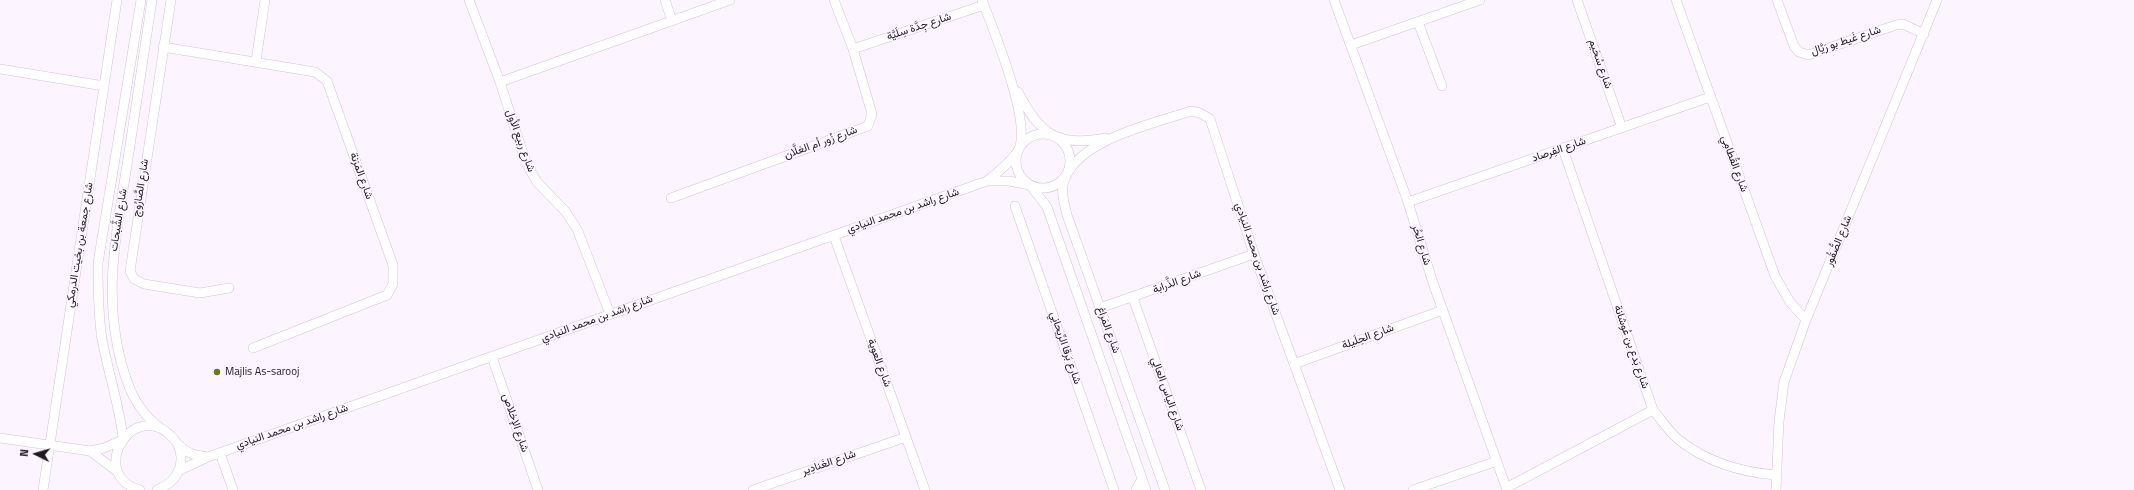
<!DOCTYPE html>
<meta charset="utf-8">
<style>
body{margin:0}
#map{position:relative;width:2134px;height:490px;overflow:hidden;background:#fcf5ff;font-family:"Titillium Web",sans-serif}
canvas{display:block}
.north{position:absolute;left:16px;top:434px;width:40px;height:40px;-webkit-text-stroke:3px #fcf5ff;paint-order:stroke;rotate:275deg;font-size:11px;font-weight:700;line-height:16px;text-align:center;color:#201a22}
.north::after{content:'';display:block;margin:auto;width:14px;height:18px;background:#201a22;clip-path:polygon(50% 0,100% 100%,50% 72%,0 100%)}
</style>
<div id="map">
<canvas width="2134" height="490"></canvas>
<div class="north">N</div>
</div>
<script>
const c = document.querySelector('canvas').getContext('2d');
c.lineJoin = 'round';
function stroke(path, color, width, dash) { c.strokeStyle = color; c.lineWidth = width; c.lineCap = dash ? 'butt' : 'round'; c.setLineDash(dash || []); c.stroke(path); }
function label(font, color, halo, rows, align = 'center') {
  c.font = font + ' "Titillium Web",Vazirmatn,sans-serif'; c.lineWidth = 3; c.setLineDash([]); c.textBaseline = 'middle'; c.strokeStyle = halo; c.fillStyle = color; for (const [text, x, y, turn = 0] of rows) {
    c.save(); c.translate(x, y); c.rotate((+turn || 0) * Math.PI / 180); c.textAlign = isNaN(turn) ? turn : align; if (halo) c.strokeText(text, 0, 0); c.fillText(text, 0, 0); c.restore();
  }
}
const minor = new Path2D(`
 M152,0C144,51 137,102 129,152C118,225 102,289 121,362C129,390 136,409 160,428
 M171,0L130,271L134,279L144,284L200,293L229,288
 M469,0L500,82L526,163L537,182L565,211L577,229L610,314
 M665,0L672,21
 M1334,0L1408,202L1432,280L1507,490
 M1577,0L1622,128
 M1676,0L1775,276L1790,302L1806,320
 M1777,0L1794,46L1799,52L1808,55L1896,25L1903,24L1924,34
 M1418,22L1442,86
 M1351,45L1480,0
 M163,47L315,72L327,81L393,265V284L387,295L253,348
 M853,49L984,5
 M256,61L265,0
 M0,69L104,86
 M500,82L730,0
 M1018,92C1039,133 1057,148 1105,138
 M1016 161a27 27 0 1 1 54 0a27 27 0 1 1-54 0Z
 M1563,149L1653,410C1661,419 1669,432 1679,440C1707,462 1741,472 1775,475
 M987,181H1009L1030,185L1047,207L1146,490
 M671,198L868,126L872,114L853,49L834,0
 M1408,202L1710,97
 M1015,206L1114,490
 M834,236L925,490
 M1133,298L1201,490
 M1100,308L1254,254
 M492,357L538,490
 M1294,364L1443,310
 M0,438L90,451L104,448L120,441
 M123,438C119,404 108,372 102,339C98,314 98,288 98,263L141,0
 M179,445C187,454 195,455 208,457
 M90,451L118,472
 M220,453L233,490
 M178,471L208,457L987,181C998,172 1011,162 1018,151C1033,124 993,29 982,0
 M1506,488L1653,410
 M43,490L117,0
 M140,490C86,475 134,395 173,438C181,446 183,459 179,470C175,480 167,486 157,490
 M753,490L906,437
 M1136,490L1142,479
 M1165,490L1067,215C1065,206 1061,194 1063,185C1073,140 1153,124 1191,111L1200,113L1210,119L1254,254L1340,490
 M1413,490L1497,461
 M1776,490L1779,421L1784,382L1806,320L1937,0`);
stroke(minor, '#d3c2d8', 10);
stroke(minor, '#fff', 9);
for (const [x, y, r, color] of [
 [217,372,4,"#697824"]
]) { const dot = new Path2D(); dot.arc(x, y, r, 0, 2 * Math.PI); c.fillStyle = color; c.fill(dot); stroke(dot, '#fcf5ff', 1.5); }
label('11px', '#201a22', '#fcf5ff', [
 ["شارع جِدَّة سِلَيَّة",919,27,-18],
 ["شارع غَيط بو رَيَّال",1846,41,-18],
 ["شارع سُحَيم",1600,64,71],
 ["شارع ربيع الأول",520,141,70],
 ["شارع زُور أم الغلَّان",821,143,-20],
 ["شارع الفِرصاد",1559,150,-19],
 ["شارع القُطامِي",1734,164,70],
 ["شارع المَزنة",361,176,70],
 ["شارع الصَّارُوج",141,188,-81],
 ["شارع راشد بن محمد النيادي",903,211,-19],
 ["شارع الشَّبحات",119,220,-81],
 ["شارع الصُّقُور",1839,241,-68],
 ["شارع جمعة بن بخيت الدرمكي",80,245,-81],
 ["شارع الحُر",1421,245,73],
 ["شارع راشد بن محمد النيادي",1257,259,71],
 ["شارع الذَّرابة",1177,282,-20],
 ["شارع راشد بن محمد النيادي",597,319,-20],
 ["شارع المَراغ",1108,330,70],
 ["شارع الحِلَيلة",1368,337,-20],
 ["شارع بَدع بن عُوشانة",1631,347,71],
 ["شارع بَرقا الرِّيحانِي",1065,348,71],
 ["شارع العوية",879,363,70],
 ["شارع الياس العالِي",1167,394,70],
 ["شارع الإخلاص",515,423,71],
 ["شارع راشد بن محمد النيادي",292,427,-19],
 ["شارع الغَنادِير",829,463,-19]
]);
label('11px', '#201a22', '#fcf5ff', [
 ["Majlis As-sarooj",225,372]
], 'left');
</script>
